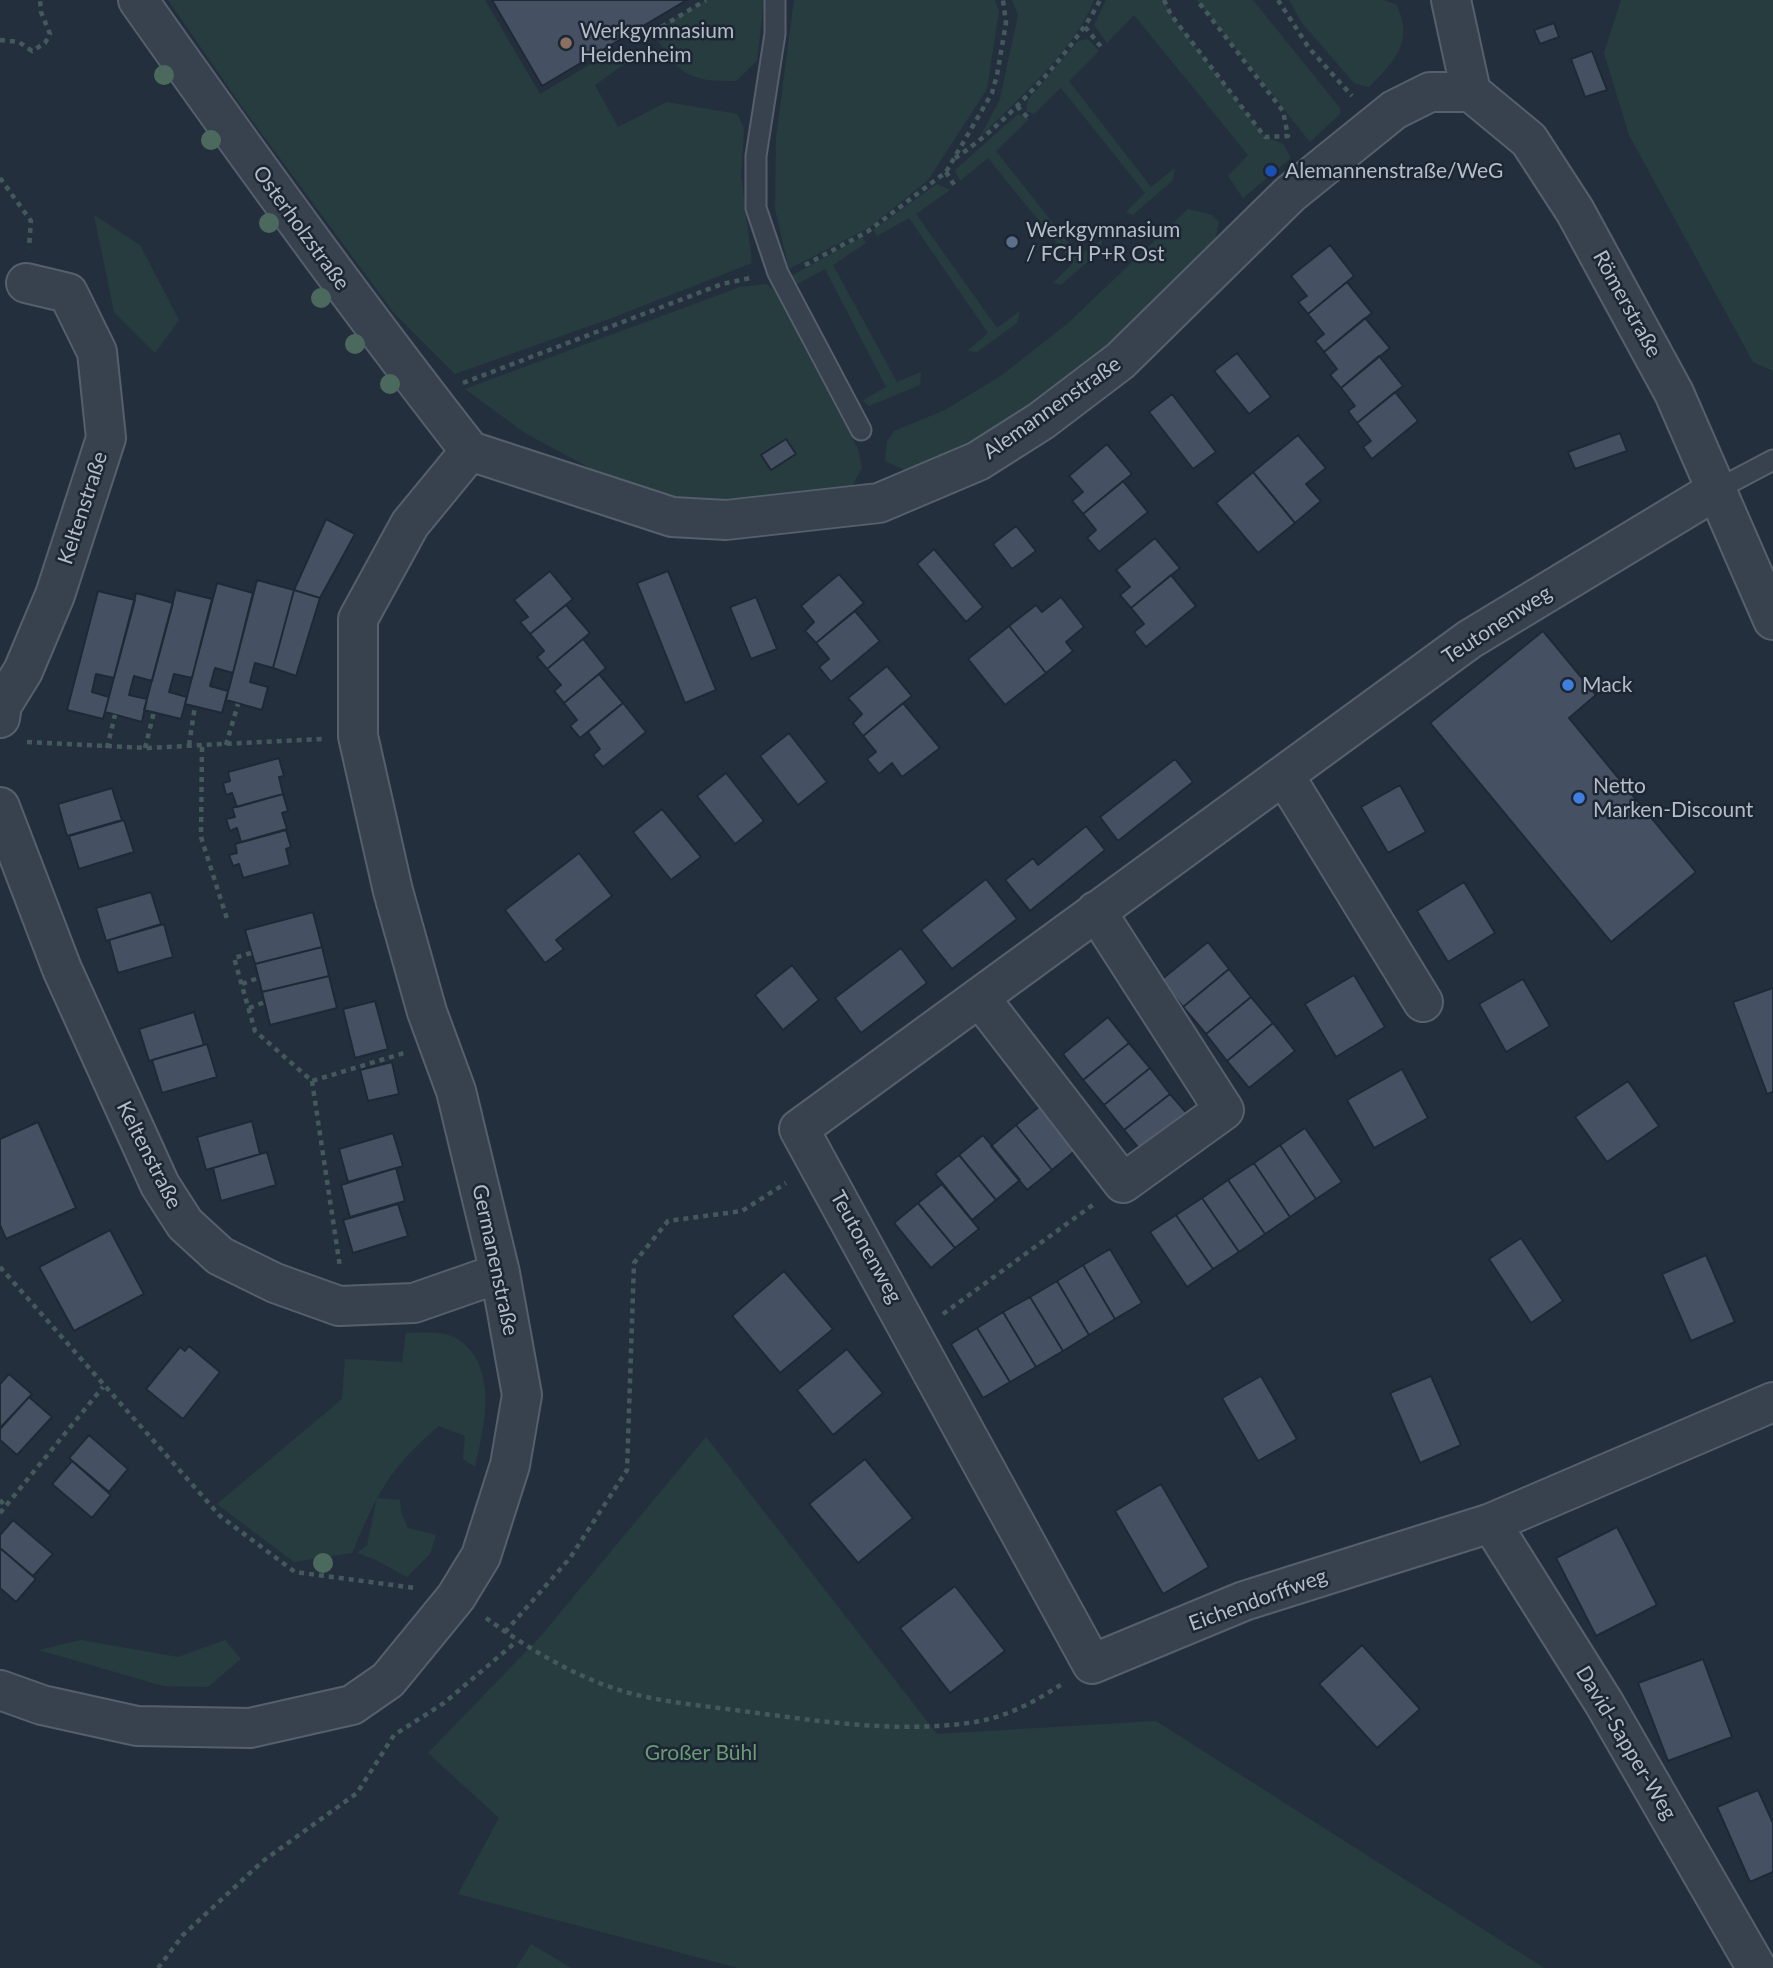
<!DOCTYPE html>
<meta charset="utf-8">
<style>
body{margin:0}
canvas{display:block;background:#242f3e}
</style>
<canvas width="1773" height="1968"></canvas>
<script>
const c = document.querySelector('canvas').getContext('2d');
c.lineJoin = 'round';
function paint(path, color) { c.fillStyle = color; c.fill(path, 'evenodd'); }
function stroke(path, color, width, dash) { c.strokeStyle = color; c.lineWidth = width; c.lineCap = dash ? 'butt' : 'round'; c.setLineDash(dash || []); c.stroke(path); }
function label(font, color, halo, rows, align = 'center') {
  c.font = font + ' Lato,sans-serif'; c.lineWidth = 5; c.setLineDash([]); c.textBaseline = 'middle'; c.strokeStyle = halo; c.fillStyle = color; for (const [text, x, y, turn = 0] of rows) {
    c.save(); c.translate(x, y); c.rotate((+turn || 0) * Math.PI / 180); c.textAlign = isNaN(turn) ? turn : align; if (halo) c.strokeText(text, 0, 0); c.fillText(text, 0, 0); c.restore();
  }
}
paint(new Path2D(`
 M168,0H485L540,94L621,46L630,60L595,85L618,127L667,102L737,114L744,128L741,175L752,263L609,319L455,374L394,313L245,111Z
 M706,0H764L757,61L736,81C687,82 677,73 653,32Z
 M794,0H995L999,11L987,89L928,180L870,227L789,269L775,209L776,137Z
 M1012,0H1094C1076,48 1017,100 980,137L1000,99L1018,15Z
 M1106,0H1164L1171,15L1264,136L1283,144L1291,158L1243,198L1228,176L1248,155L1134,15L1107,43L1094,25Z
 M1197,0H1253L1340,108V114L1310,142Z
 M1289,0H1383L1396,4C1415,41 1394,62 1369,87L1354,83L1302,23Z
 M1621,0H1773V371L1753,362L1629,135L1604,53Z
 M1088,39L1099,51L1069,81L1151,187L1175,168L1173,180L1133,215L1126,212L1145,193L1061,88L1034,114L1026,111L1028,100L1078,41Z
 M1018,114L1029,119L996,151L1079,256L1102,239L1101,250L1061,285L1053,283L1073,263L988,158L960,181L955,170Z
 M937,184L950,190L916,214L997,328L1020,311L1017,323L977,352L967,351L988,333L909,218L877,236L873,230Z
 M1188,209L1212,215L1219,222L1214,246L1136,324L1052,394L922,478L885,461L887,441L894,431L945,410L1002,375L1067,324Z
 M94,215L140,245L179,320L155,353L114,312Z
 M862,237L866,243L833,265L897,382L921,372L920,385L869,406L863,400L886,387L825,269L794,286L791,276Z
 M766,284L774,290L858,449L862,468L850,490L735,507L627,488L525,433L465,389L740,287Z
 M406,1333C422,1333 445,1330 459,1340C499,1368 484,1428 475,1467L463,1459L465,1436L439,1426C389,1468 377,1494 352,1553L294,1562L217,1504L342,1399L345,1359L402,1362Z
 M706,1437L937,1734L1156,1721L1544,1968H738L458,1894L499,1818L428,1753L540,1637Z
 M377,1498L400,1500L401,1512L408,1528L436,1535L430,1554L407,1577L374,1559L357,1553L367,1545Z
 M81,1640L178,1657L225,1640L241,1659L208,1687L163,1686L39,1650Z
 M531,1944L571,1968H516Z`), '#263c3f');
const building = new Path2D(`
 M492,0H687L542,86Z
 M1554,23L1559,37L1540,44L1534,30Z
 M1592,51L1607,90L1585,97L1571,59Z
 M1330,245L1354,276L1308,314L1298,302L1307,296L1291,276Z
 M1347,282L1372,313L1324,352L1315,341L1324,334L1308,314Z
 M1365,318L1390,348L1341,388L1330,375L1337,369L1324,352Z
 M1237,353L1271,397L1249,414L1214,371Z
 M1379,356L1403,386L1357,423L1348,411L1355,406L1341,388Z
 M1395,392L1418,421L1372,459L1363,447L1371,441L1357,423Z
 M1172,394L1216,452L1193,469L1149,412Z
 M1620,433L1627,451L1575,469L1568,452Z
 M1298,435L1326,468L1306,484L1321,501L1295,523L1253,472Z
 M786,439L796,454L771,470L761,455Z
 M1107,444L1132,474L1083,514L1072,501L1083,492L1069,476Z
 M1253,472L1295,523L1258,553L1216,503Z
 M1123,481L1148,512L1099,552L1087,538L1096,530L1083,514Z
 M326,519L355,534L320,598L294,590Z
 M1016,526L1036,551L1012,569L993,544Z
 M1155,538L1180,568L1131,608L1120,595L1130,587L1116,570Z
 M934,549L983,607L966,622L917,564Z
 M550,571L573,599L530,634L520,622L528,617L514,600Z
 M668,571L716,690L685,703L637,583Z
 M839,574L864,603L816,643L805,631L814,622L801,606Z
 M1171,575L1196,606L1146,647L1134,632L1144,624L1131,608Z
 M257,580L294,590L273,668L255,663L250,682L268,687L262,710L226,700Z
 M217,583L253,593L233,673L215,668L210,686L228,691L222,713L185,704Z
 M176,590L212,599L192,678L174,674L169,692L187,697L181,719L144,710Z
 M294,590L320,598L296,676L273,668Z
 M98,591L135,600L114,678L96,674L92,692L109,697L103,719L67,710Z
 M136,593L173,603L152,681L134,676L129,695L147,699L142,722L105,712Z
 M756,597L777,649L751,659L730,607Z
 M1061,597L1084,627L1066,642L1073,651L1046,673L1009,626L1036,605L1042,612Z
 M566,605L590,633L547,669L537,657L544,651L530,634Z
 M855,611L880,641L831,682L819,667L829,659L816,643Z
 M1009,626L1046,673L1005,705L968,659Z
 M1543,631L1596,695L1569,718L1696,872L1611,942L1430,723Z
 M583,639L606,668L564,703L554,691L561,685L547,669Z
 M887,666L912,696L863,736L853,723L862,714L848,698Z
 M599,674L623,703L580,738L570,726L577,720L564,703Z
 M623,703L646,732L603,767L593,755L600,749L588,732Z
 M903,703L940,748L902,777L892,763L879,774L867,759L876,752L863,736Z
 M789,733L827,782L798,805L760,756Z
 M279,758L284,776L279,777L283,794L237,807L232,793L226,795L223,783L230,781L228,772Z
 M1175,759L1193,782L1118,841L1100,817Z
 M726,773L764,821L735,844L697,796Z
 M1400,785L1426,832L1388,853L1361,807Z
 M112,788L122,820L67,836L58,804Z
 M283,794L288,811L282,813L287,829L241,842L237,828L230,831L226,819L235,817L232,808Z
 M662,809L701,857L671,880L633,832Z
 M124,820L134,852L79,869L69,836Z
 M1086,826L1105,850L1030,911L1005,880L1033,858L1038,865Z
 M286,830L291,847L286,849L290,865L243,878L239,864L233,866L229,855L237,853L235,844Z
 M579,853L612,896L556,940L564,949L545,963L505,910Z
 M986,879L1017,919L952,969L921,930Z
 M1464,882L1495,933L1448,962L1417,911Z
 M151,892L161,924L106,941L96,908Z
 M313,912L322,947L255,964L245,930Z
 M164,924L173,957L118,973L109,940Z
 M1208,942L1229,969L1183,1007L1161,980Z
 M322,947L329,976L262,992L255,964Z
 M901,948L927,983L861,1033L835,998Z
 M792,965L819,1000L783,1030L755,995Z
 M1229,969L1251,997L1206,1034L1183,1007Z
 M1354,975L1385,1027L1336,1057L1305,1004Z
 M329,976L337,1008L270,1025L262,992Z
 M1523,979L1550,1026L1506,1052L1479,1004Z
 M1773,988V1092L1767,1094L1733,1002Z
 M1251,997L1273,1023L1227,1061L1206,1034Z
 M375,1001L388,1049L355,1058L343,1009Z
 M194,1012L204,1045L149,1061L139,1029Z
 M1108,1017L1129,1043L1083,1080L1063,1054Z
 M1273,1023L1295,1051L1249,1088L1227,1061Z
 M1129,1043L1150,1068L1104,1105L1083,1080Z
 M207,1044L217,1077L162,1093L152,1060Z
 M392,1062L399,1094L368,1101L360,1070Z
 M1150,1068L1170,1094L1124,1130L1104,1105Z
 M1402,1069L1428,1118L1374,1148L1347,1100Z
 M1628,1081L1659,1126L1607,1162L1575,1117Z
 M1170,1094L1191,1118L1145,1156L1124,1130Z
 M1040,1106L1076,1150L1052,1170L1016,1125Z
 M252,1121L260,1154L206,1170L197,1137Z
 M38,1122L76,1208L6,1239L0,1225V1139Z
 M1016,1125L1052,1170L1027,1190L991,1146Z
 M1305,1128L1342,1182L1316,1199L1280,1145Z
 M393,1133L403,1166L348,1182L339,1149Z
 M983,1135L1020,1180L996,1200L959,1155Z
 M1280,1145L1316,1199L1290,1217L1254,1163Z
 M267,1152L276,1185L221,1201L213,1168Z
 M959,1155L996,1200L972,1220L935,1174Z
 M1254,1163L1290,1217L1265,1234L1228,1180Z
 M396,1168L405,1201L350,1217L341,1185Z
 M1228,1180L1265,1234L1239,1252L1202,1198Z
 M942,1184L979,1229L955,1248L918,1203Z
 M1202,1198L1239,1252L1213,1269L1176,1215Z
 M918,1203L955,1248L931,1268L894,1223Z
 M398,1204L408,1236L353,1253L343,1220Z
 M1176,1215L1213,1269L1187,1287L1150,1232Z
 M110,1230L144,1294L74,1331L39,1267Z
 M1521,1238L1563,1301L1531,1323L1489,1259Z
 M1110,1249L1142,1303L1115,1319L1083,1265Z
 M1706,1255L1735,1322L1691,1341L1662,1274Z
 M1083,1265L1115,1319L1089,1335L1057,1281Z
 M784,1271L833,1329L780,1373L732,1316Z
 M1057,1281L1089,1335L1063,1351L1030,1297Z
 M1030,1297L1063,1351L1036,1367L1003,1312Z
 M1003,1312L1036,1367L1010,1382L977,1328Z
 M977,1328L1010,1382L983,1398L951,1344Z
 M189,1346L220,1372L183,1419L146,1389L180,1347L185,1351Z
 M847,1349L883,1393L833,1435L797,1390Z
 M9,1374L32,1394L0,1428V1384Z
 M1261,1376L1297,1439L1258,1461L1222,1398Z
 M1431,1376L1461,1445L1420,1463L1390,1393Z
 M29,1397L52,1417L17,1455L0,1440V1429Z
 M89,1435L128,1469L109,1492L69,1458Z
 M865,1459L913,1518L858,1563L809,1504Z
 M72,1461L111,1495L92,1518L52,1484Z
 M1161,1484L1209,1567L1163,1594L1115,1511Z
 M13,1520L53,1554L33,1576L0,1548V1535Z
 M1617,1527L1657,1605L1596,1636L1556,1558Z
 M0,1548L36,1579L16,1602L0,1588Z
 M955,1586L1005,1651L950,1693L900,1628Z
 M1362,1645L1420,1709L1377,1748L1319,1684Z
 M1703,1659L1732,1737L1668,1761L1638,1683Z
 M1758,1790L1773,1823V1872L1750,1882L1717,1807Z`);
paint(building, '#455162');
stroke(building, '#1f2835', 2);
const lane = new Path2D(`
 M775,0V34L756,156V208L778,273L861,430
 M1718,489L1773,460`);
const street = new Path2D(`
 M138,0C246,153 355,304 470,451
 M1451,0L1471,92L1529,140L1575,211L1674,393L1773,620
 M470,451L672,517L726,520L879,503L978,461L1041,421L1120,361L1290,194L1394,110L1430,92H1471
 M1718,489L1470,639L799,1129L1092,1664L1244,1601L1491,1523L1773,1402
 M0,718L2,705L23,671L55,595L106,438L97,352L68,293L26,283
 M1284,775L1423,1002
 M0,807L62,969L160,1185L185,1224L220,1256L275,1283L339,1306L414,1303L500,1273
 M980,998L1123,1183L1224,1110L1096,911
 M1491,1523L1604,1703L1756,1967
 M0,1690L42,1705L137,1726L250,1728L352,1705L388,1680L456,1597L481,1556L510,1465L522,1395L500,1273L456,1091L427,1012L393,891L358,736V619L410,524L470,451`);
stroke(lane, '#565f6c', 23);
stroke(street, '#565f6c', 42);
stroke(new Path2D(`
 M1164,0L1171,15L1265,137L1288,136L1283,111L1197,0
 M1278,0L1309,48L1352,96
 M1085,27L1102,48
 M653,32L706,0
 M0,40L19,42L32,51L45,43L50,34L41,12L40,0
 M1017,106L1029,119
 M955,158C1001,129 1076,49 1100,0
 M946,172L955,186
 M0,178L31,221L29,248
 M805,265L867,232L946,172L992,93L997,75L1006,23L1003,0
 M463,383L722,284L750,278
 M27,742L145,748L322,739
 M189,745L195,706
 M226,745L238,704
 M202,747L201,837L228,922
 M107,748L115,715
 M145,748L154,712
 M251,953L234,958L255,1031L312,1081L404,1053
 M242,984L258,978
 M249,1008L265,1002
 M312,1081L340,1267
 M0,1267L220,1516L295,1572L415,1588
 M943,1314L1094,1204
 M0,1500L5,1506
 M0,1513L103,1387
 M486,1618C519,1642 554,1664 592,1680C640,1701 691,1704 742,1711C819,1721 898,1734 975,1722C1007,1717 1036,1701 1062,1684
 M505,1632L570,1558L627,1470L634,1263L668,1221L742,1211L786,1183
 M158,1968L183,1935L263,1861L357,1793L394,1735L444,1703L517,1641`), '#44595c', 4.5, [5, 5]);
stroke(lane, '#38414e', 19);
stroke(street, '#38414e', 38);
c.fillStyle = '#4b6a5d';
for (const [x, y] of [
 [164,75],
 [211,140],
 [269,223],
 [321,298],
 [355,344],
 [390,384],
 [323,1563]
]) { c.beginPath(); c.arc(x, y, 10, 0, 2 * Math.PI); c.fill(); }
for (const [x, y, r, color] of [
 [566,43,7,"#8d6e63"],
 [1271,171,7,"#1a4fb4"],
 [1012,242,7,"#5c6f8a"],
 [1568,685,7,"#3f7fe0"],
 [1579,798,7,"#3f7fe0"]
]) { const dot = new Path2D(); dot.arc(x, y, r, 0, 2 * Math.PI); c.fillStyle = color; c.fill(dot); stroke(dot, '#1d2633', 2.5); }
label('21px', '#b4bcc9', '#1d2633', [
 ["Werkgymnasium",580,31],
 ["Heidenheim",580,55],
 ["Alemannenstraße/WeG",1285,171],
 ["Werkgymnasium",1026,230],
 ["/ FCH P+R Ost",1026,254],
 ["Mack",1582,685],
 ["Netto",1593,786],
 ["Marken-Discount",1593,810]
], 'left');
label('21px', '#b4bcc9', '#1d2633', [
 ["Osterholzstraße",301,228,54],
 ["Römerstraße",1627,304,61],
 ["Alemannenstraße",1052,408,-35],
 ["Keltenstraße",83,508,-72],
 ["Teutonenweg",1497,625,-33],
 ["Keltenstraße",149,1155,63],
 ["Teutonenweg",866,1247,61],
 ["Germanenstraße",495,1260,78],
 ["Eichendorffweg",1258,1600,-20],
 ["David-Sapper-Weg",1626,1743,59]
]);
label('21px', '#6b9a76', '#1d2633', [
 ["Großer Bühl",701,1753]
]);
</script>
